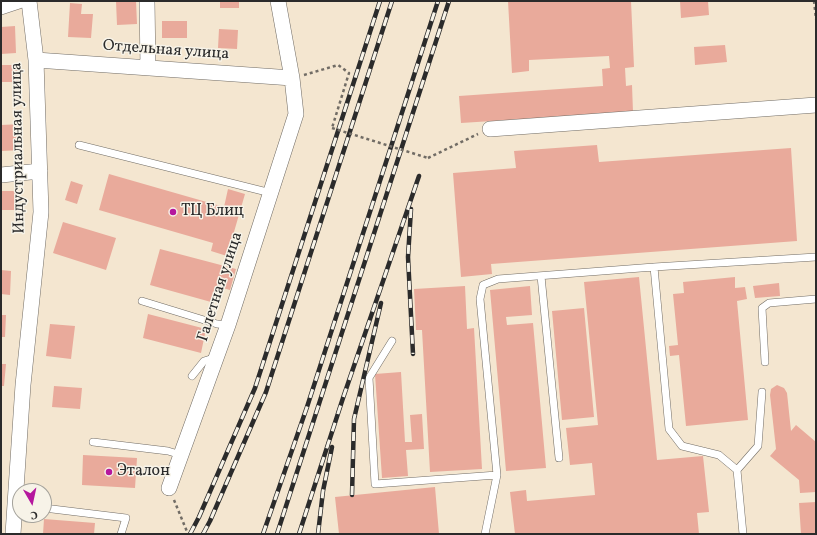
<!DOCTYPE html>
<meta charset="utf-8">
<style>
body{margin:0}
#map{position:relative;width:817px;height:535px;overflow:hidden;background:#f4e6d0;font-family:Vollkorn,serif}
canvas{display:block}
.frame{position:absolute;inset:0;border:2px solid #2b2b2b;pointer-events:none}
.north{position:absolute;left:12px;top:483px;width:40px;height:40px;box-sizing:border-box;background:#f7f3e8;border:1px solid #a5a39c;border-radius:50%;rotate:171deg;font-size:11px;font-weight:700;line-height:16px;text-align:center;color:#2b2b2b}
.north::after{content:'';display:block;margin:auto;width:14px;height:18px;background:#b5179e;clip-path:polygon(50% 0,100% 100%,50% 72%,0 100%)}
</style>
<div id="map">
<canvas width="817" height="535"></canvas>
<div class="frame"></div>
<div class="north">С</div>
</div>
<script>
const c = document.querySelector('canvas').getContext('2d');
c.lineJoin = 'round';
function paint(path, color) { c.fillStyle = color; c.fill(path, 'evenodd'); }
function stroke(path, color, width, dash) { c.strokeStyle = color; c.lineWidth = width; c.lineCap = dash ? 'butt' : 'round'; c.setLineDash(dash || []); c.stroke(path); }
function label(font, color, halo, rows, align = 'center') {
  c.font = font + ' Vollkorn,serif'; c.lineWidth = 3; c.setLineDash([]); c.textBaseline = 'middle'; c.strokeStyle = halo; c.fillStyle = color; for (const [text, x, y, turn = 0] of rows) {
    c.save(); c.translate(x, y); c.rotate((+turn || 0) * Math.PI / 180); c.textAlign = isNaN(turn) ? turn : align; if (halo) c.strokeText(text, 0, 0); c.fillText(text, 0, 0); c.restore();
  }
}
paint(new Path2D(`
 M116,1H136L137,24L117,25Z
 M220,1H239V8H220Z
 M508,1H631L634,67L625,68L626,86L632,85L633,112L461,123L459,96L603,86L602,69L610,68L609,56L529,60V71L512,73Z
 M680,1H708L709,15L681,18Z
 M70,3L82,4L81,14H93L91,38L68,37Z
 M162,21H187V38H162Z
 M15,26L16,53L1,54V27Z
 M219,29L238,30L237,49L218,48Z
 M725,45L727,62L695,65L694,47Z
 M1,65H19V82H1Z
 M22,124L23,150L1,151V125Z
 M597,145L599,162L791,148L797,241L491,264L492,274L461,277L453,173L516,168L514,151Z
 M109,174L224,207L228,189L245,194L227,256L211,251L213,243L99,210Z
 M71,181L83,185L77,204L65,200Z
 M1,191H19L18,210H1Z
 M63,222L116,238L106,270L53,253Z
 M160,249L236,269L230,290L216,286L211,302L150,285Z
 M1,270L11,271L10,295L1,294Z
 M639,277L657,460L703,456L709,512L697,513L699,534H515L510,492L526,490L527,501L595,495L592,463L570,465L566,428L598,425L584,282Z
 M735,277V288L745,287L747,299L737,301L748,420L686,426L679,355L670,356L669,346L678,345L673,294L684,293L683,282Z
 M779,283L780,296L755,298L753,286Z
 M465,286L467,329L474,328L482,469L430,472L422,330H416L414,289Z
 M530,286L532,315L506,317L507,325L533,323L546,468L506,471L490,290Z
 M584,308L594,417L562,420L552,311Z
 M148,314L206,329L201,353L143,338Z
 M1,315H6L5,337H1Z
 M50,324L75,326L71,359L46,356Z
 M1,364H6L4,386H1Z
 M401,372L405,442H412L410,415L422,414L424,449L406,450L408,476L382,478L375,374Z
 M777,385L784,388L787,393L791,431L796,425L816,442V492L800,493L799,480L770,456L776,449L770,395L771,389Z
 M54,386L82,388L80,409L52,407Z
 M83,455L137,458L135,488L82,485Z
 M435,487L439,534H339L335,497Z
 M816,502V534H801L799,503Z
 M44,519L95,523L94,534H43Z`), '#e9aa9b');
const lane = new Path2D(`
 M79,145L271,193
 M654,267L669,429L682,446L719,455L737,470L743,534
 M541,276L559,458
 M142,301L217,324L228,325
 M392,341L369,378L375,484L497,475
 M765,362L762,308L769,303L816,299
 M192,376L204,361L217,357
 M93,442L168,451L181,455
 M737,470L758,446L762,392
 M44,508L126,518L121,534
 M485,534L497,475L480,299L483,285L498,279L654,267L816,257`);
const street = new Path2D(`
 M147,1L148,68
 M1,7L19,1
 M36,60L292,78
 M490,129L816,105
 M1,175L40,171
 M169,488L228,325L296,114L292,78L278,1
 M13,534L23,385L41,212L36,60L29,1`);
stroke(lane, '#716c65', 8);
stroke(street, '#716c65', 16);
stroke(new Path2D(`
 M814,1L816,19
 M304,75L338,65L349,73L332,128
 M428,158L478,134
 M174,500L188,534`), '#716c65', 2.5, [3, 3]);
stroke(lane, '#fff', 7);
stroke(street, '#fff', 15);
const rail = new Path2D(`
 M411,209L408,257L413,354
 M352,495L354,419L381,303
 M190,534L199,517L255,388L380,1
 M203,534L210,521L266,392L392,1
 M263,534L307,407L438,1
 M277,534L449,1
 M299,534L343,398L419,176
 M318,534L323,491L332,447`);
stroke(rail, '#2b2b2b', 4.5);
stroke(rail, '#f7f3e8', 3, [9]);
stroke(new Path2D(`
 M332,128L428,158`), '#716c65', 2.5, [3, 3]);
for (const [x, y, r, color] of [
 [173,212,4,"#b5179e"],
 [109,472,4,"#b5179e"]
]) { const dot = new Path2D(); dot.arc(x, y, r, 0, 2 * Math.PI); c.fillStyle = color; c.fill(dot); stroke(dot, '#f7f3e8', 1.5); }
label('16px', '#2b2b2b', '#f7f3e8', [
 ["Отдельная улица",166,51,4],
 ["Индустриальная улица",19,148,-91],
 ["Галетная улица",221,287,-72]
]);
label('16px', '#2b2b2b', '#f7f3e8', [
 ["ТЦ Блиц",181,212],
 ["Эталон",117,472]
], 'left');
</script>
